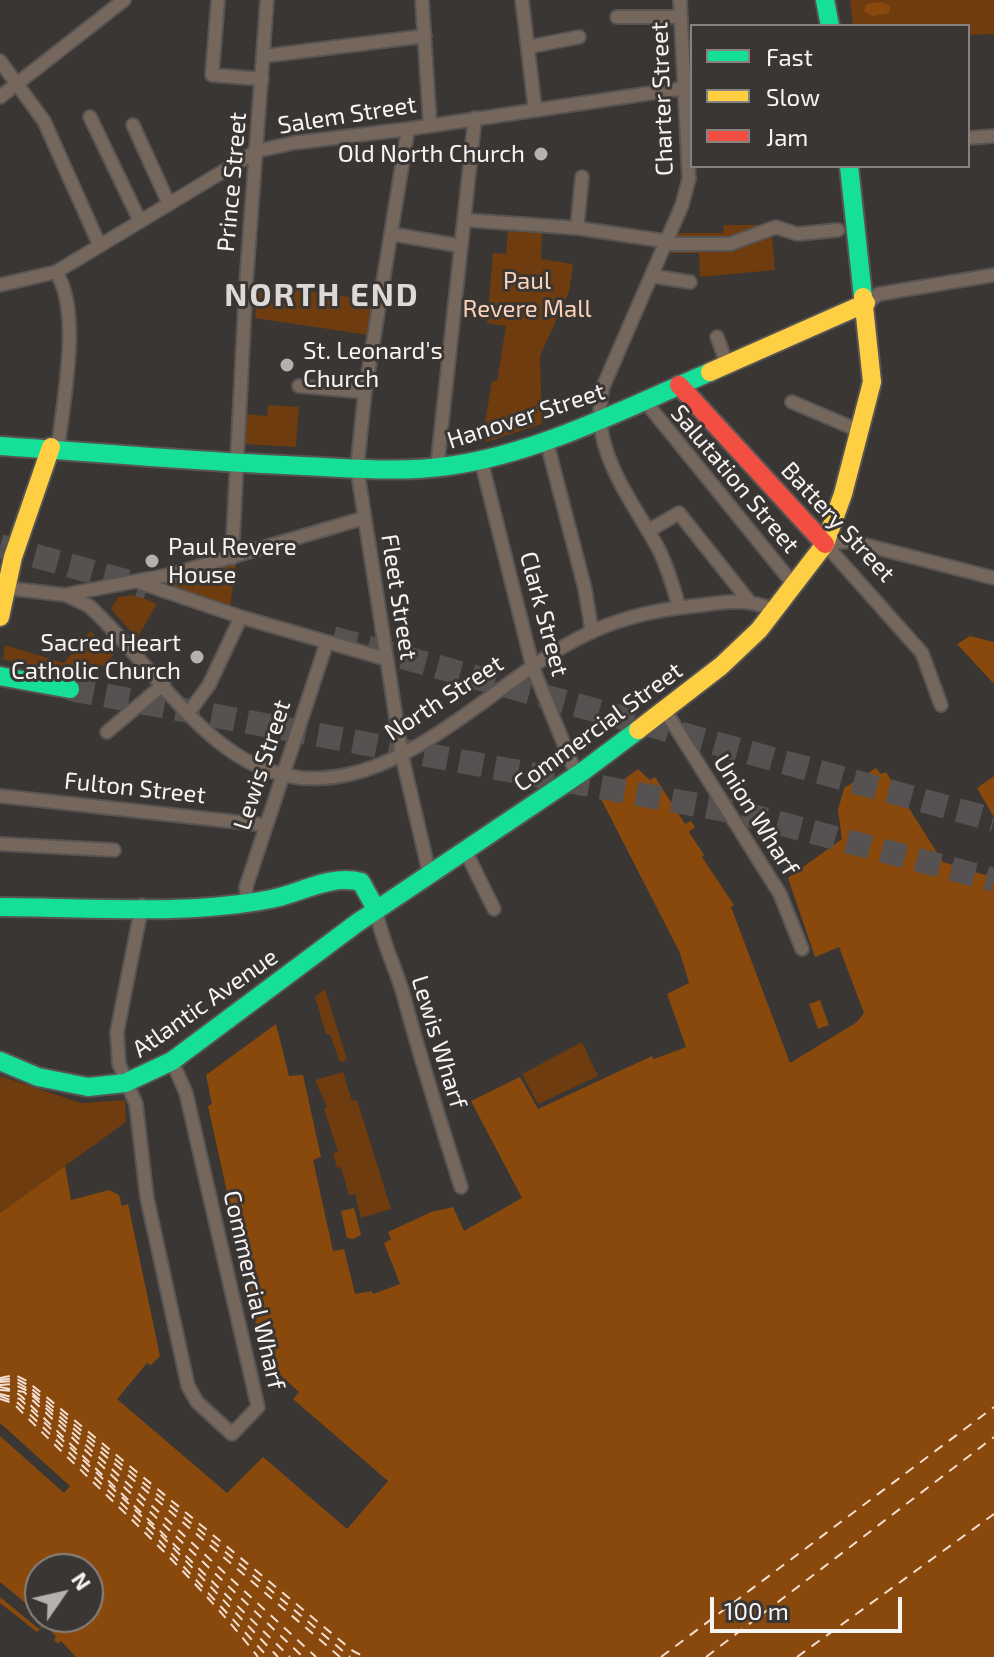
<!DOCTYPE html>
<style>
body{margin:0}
#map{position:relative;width:994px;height:1657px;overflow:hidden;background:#393634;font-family:"Exo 2",sans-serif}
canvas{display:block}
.legend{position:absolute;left:690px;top:24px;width:280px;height:144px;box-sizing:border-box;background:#3a3633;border:2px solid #868280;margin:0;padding:10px 14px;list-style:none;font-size:24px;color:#f7f4f3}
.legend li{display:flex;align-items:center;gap:16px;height:40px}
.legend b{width:40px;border:2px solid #868280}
.north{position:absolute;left:24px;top:1553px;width:80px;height:80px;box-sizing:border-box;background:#3a3633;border:2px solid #868280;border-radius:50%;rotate:56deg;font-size:22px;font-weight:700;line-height:32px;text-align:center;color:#f7f4f3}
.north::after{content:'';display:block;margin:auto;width:28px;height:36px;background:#b4b2b0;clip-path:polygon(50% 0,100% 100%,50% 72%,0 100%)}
.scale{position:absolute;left:710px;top:1597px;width:192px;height:36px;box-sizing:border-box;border:4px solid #f7f4f3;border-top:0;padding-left:10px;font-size:24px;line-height:28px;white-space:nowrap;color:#f7f4f3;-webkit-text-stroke:6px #3a3633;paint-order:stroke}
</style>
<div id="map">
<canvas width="994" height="1657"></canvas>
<ul class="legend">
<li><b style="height:10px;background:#16e098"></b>Fast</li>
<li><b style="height:10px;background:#ffcf43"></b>Slow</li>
<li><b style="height:10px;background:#f24e42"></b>Jam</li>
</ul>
<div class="north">N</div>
<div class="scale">100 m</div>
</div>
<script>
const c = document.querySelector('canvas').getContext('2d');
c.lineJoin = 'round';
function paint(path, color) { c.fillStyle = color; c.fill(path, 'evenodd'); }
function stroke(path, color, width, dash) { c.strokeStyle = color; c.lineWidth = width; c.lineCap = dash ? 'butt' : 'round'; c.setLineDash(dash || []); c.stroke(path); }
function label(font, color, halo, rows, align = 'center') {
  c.font = font + ' "Exo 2",sans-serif'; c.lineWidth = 6; c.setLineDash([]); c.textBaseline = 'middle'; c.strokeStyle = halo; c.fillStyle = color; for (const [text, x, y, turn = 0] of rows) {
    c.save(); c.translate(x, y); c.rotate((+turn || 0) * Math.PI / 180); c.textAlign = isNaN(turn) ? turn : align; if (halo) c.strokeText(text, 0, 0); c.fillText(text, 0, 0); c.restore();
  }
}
paint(new Path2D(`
 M850,0H994V34L968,35V26H853Z
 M724,225H771L775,270L700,277L699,253H670L677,233H723Z
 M508,231L542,232L541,259L573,264L569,292L540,356L542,424L486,442L485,423L492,381H497L506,326L487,323L493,253L506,254Z
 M257,283L374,301L368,335L255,318Z
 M268,405L299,407L296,447L244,444L245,414L267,416Z
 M237,557L229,613L139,582Z
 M137,595L157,604L137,638L111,609L118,597Z
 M90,631L114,654L104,666L81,662L77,681L3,659L5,645L64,663Z
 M325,989L347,1060L340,1062L330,1034H326L315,997Z
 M582,1042L598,1076L538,1104L522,1074Z
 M343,1072L352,1101L357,1100L391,1209L361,1218L355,1194L349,1195L341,1167L337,1168L333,1153L338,1152L324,1109L327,1107L315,1080Z
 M0,1076L81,1103L125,1100L126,1122L0,1213Z`), '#6e3c0e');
paint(new Path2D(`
 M881,2L890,6L889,13L873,16L864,12L866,4Z
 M970,636L994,642V684L957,644Z
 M876,768L881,774L886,772L943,862L985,875L994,870V1657H76L61,1641L58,1644L54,1640L56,1636L44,1625L37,1632L0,1603V1213L65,1166L71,1200L109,1190L119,1195L122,1206L128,1204L160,1356L151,1365L147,1363L117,1399L227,1493L263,1457L347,1529L388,1481L293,1399L299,1392L264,1360L208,1106L212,1104L206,1075L276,1024L289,1076L303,1075L321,1157L313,1160L333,1251L344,1249L355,1294L372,1291L373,1294L400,1284L384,1243L391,1239L388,1232L431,1212L453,1207L464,1231L522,1198L471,1101L520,1077L538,1109L652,1056L654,1059L686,1047L667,994L689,983L680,953L600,797L638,769L650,780L655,777L685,824L691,821L695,827L689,832L704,855L702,857L734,905L731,907L790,1063L857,1022L864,1013L839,947L815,957L788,878L842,839L838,810L844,788ZM40,1569H88V1617H40Z
 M994,776V817L977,788Z
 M820,1000L829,1025L818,1029L809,1004Z
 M354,1208L361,1235L353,1239L347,1238L341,1211Z`), '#89490d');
paint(new Path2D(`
 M0,1423L70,1486L64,1493L0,1436Z
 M0,1582L47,1621L39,1629L0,1597Z`), '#393634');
stroke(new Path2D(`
 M0,1378L15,1375L27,1381L353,1651L365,1657
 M0,1380L15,1378L26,1384L350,1657
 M0,1382L15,1381L25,1387L340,1657
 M0,1385L13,1384L26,1390L316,1657
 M0,1387L24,1392L303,1657
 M0,1390L14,1391L21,1396L290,1657
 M0,1394L20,1399L159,1533L278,1657
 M0,1396L18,1403L155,1536L268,1657
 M0,1399L13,1403C95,1487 185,1564 258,1657
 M661,1657L994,1407
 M706,1657L994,1437
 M797,1657L994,1514`), '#f3ded1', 2, [10, 8]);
stroke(new Path2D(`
 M0,546L147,587
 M333,638L994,820
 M70,689L741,813L994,880`), '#565251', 24, [24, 12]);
const street = new Path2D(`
 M218,0L212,75L262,79
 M422,0L430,124
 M522,0L535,109
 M617,17H681
 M528,47L579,37
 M264,56L425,36
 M0,61L44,121L99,244
 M0,97L124,0
 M90,117L140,221
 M133,125L169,204
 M408,129L365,392L357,468L402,756L429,872
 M968,138L994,136
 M465,220L577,228L665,241
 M577,228L582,177
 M392,234L461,246
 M669,244H730L776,227L797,234L838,230
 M56,272C82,312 63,401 58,448
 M651,276L690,282
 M0,285L56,272L257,151L293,143L408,129L685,88
 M866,303L879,294L994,275
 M717,337L726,361
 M299,386L365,392
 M644,400L794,585
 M792,402L860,431
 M546,439L585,589L592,632
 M481,460L533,668L577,776
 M437,468L475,118
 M648,531L679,513L748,600
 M825,544L922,653L941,705
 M825,544L850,541L994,578
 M232,558L246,284L267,0
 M141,583L241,617L386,659
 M6,588L66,595L89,606C142,654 190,734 255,765C374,821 481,689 577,639C612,620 653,610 693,606C729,602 740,597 776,610
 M69,594L173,574L364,518
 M679,607C673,587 668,567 658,548C631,498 588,448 603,387L682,205L689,179L680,0
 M664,709L780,894L802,949
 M189,712L209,685L241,617
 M107,732L164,684
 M0,796L265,825
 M0,844L114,850
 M465,850L494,909
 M247,902L246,887L327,642
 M142,905L117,1032L119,1064L136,1104L147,1198L188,1386L197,1402L232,1434L258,1407L186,1093L172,1061
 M376,909C381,941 396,967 404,997C421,1061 441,1124 461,1187`);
const fast = new Path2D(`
 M825,0L830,26
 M849,166L863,297
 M0,446C101,453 202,462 303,466C351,468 400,473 448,466C537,454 629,407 710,372
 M0,676L70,689
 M0,907C89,907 184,916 271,899C301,893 330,874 361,882L376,909
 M0,1061L38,1077L88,1087L125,1083L172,1061L357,923L582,772L638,730`);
const slow = new Path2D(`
 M710,372L866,303
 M0,617L13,557L51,447
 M638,730L721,666L759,630L825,544L843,494L872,382L863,297`);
const jam = new Path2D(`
 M679,385L825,544`);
stroke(street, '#575453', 16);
stroke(fast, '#575453', 22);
stroke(slow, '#575453', 22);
stroke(jam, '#575453', 22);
stroke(street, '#76675d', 12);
stroke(fast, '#16e098', 18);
stroke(slow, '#ffcf43', 18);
stroke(jam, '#f24e42', 18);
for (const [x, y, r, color] of [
 [541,154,8,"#b4b2b0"],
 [287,365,8,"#b4b2b0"],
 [152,561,8,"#b4b2b0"],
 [197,657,8,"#b4b2b0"]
]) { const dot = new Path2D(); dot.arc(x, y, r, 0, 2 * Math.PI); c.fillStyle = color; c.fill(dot); stroke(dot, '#3a3633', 3); }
label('24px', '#f7f4f3', '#3a3633', [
 ["Charter Street",662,99,-92],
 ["Salem Street",347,115,-9],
 ["Prince Street",232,182,-85],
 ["Hanover Street",526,416,-18],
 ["Salutation Street",735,479,50],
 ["Battery Street",838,522,47],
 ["Fleet Street",399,597,81],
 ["Clark Street",544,614,75],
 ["North Street",444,698,-33],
 ["Commercial Street",598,727,-36],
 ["Lewis Street",262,765,-72],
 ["Fulton Street",135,788,6],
 ["Union Wharf",756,815,58],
 ["Atlantic Avenue",205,1003,-35],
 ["Lewis Wharf",439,1042,73],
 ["Commercial Wharf",254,1290,77]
]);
label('24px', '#f7f4f3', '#3a3633', [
 ["Old North Church",525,154],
 ["St. Leonard's",303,351,"left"],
 ["Church",303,379,"left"],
 ["Paul Revere",168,547,"left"],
 ["House",168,575,"left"],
 ["Sacred Heart",181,643],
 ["Catholic Church",181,671]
], 'right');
label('24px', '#fdd3b8', '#3a3633', [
 ["Paul",527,281],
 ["Revere Mall",527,309]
]);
c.letterSpacing = '2px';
label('bold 32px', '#ded9d6', '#3a3633', [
 ["NORTH END",322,295]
]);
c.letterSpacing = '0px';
</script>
